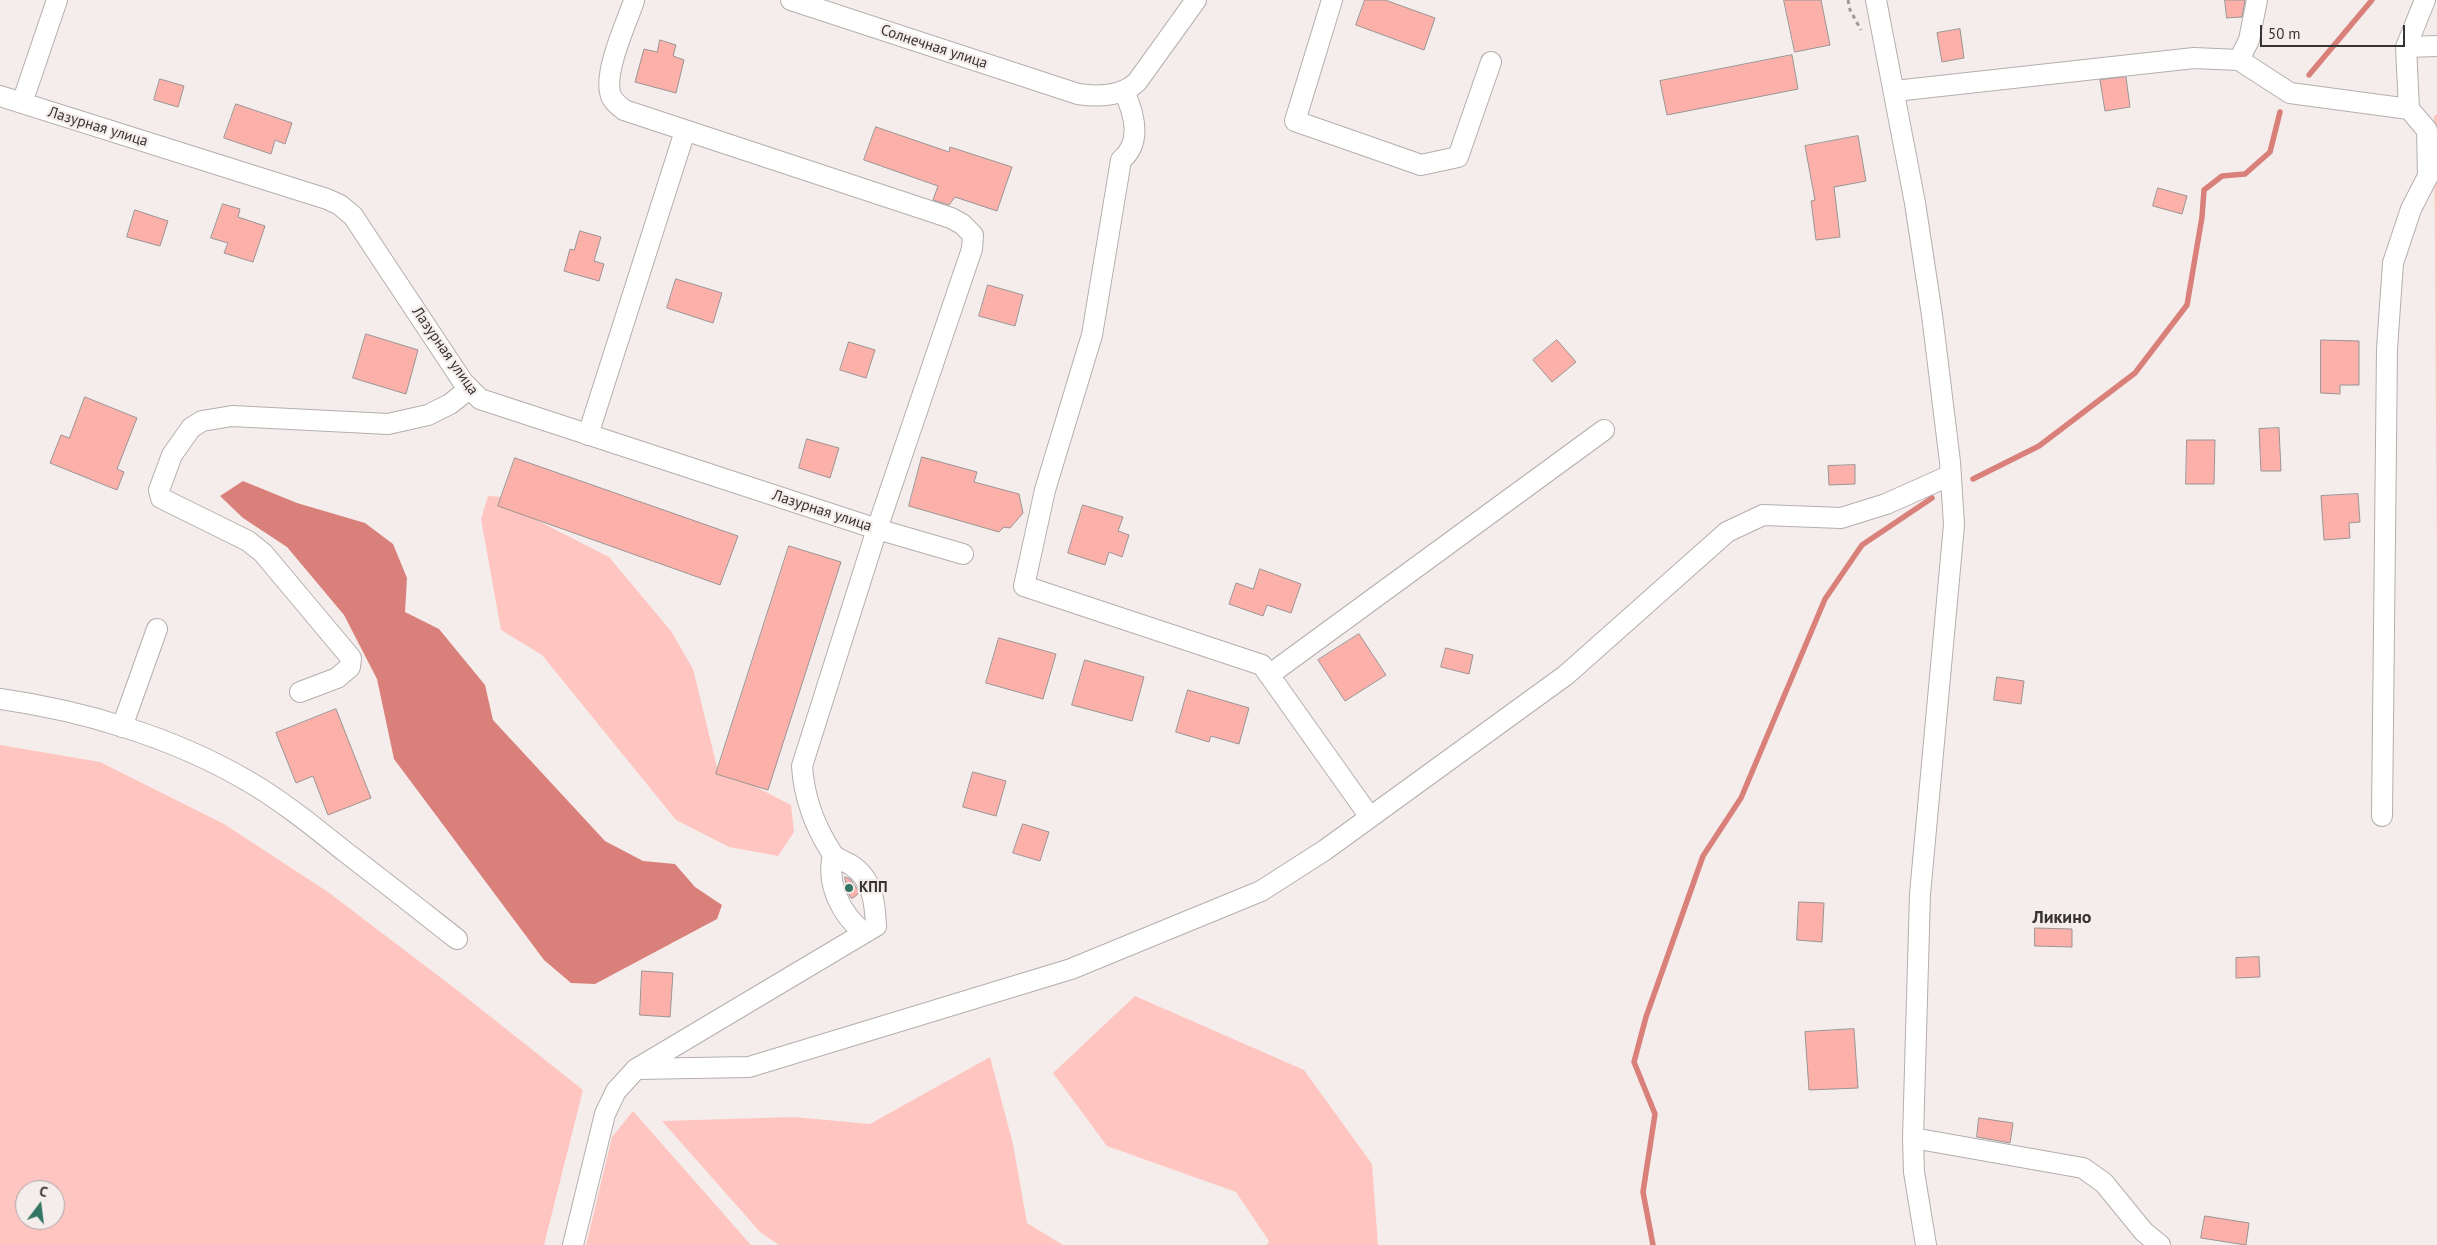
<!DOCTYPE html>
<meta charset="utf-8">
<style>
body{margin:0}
#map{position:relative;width:2437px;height:1245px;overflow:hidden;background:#f4edec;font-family:"PT Sans",sans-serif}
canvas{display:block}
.north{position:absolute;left:15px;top:1180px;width:50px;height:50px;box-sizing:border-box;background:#f4edec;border:1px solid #a8a3a2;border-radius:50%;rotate:15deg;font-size:14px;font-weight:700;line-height:20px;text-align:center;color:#363333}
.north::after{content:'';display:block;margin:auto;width:18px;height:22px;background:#337463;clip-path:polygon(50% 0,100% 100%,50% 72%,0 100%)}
.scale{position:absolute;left:2260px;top:25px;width:145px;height:22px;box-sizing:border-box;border:2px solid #363333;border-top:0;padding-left:6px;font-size:15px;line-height:18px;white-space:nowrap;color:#363333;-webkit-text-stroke:4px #f4edec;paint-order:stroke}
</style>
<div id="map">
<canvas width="2437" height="1245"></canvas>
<div class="north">С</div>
<div class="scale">50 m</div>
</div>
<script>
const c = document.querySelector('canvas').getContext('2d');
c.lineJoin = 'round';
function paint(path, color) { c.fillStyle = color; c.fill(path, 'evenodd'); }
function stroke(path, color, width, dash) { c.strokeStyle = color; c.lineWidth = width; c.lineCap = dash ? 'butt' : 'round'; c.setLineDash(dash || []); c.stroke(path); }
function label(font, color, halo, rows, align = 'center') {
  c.font = font + ' "PT Sans",sans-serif'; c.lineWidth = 4.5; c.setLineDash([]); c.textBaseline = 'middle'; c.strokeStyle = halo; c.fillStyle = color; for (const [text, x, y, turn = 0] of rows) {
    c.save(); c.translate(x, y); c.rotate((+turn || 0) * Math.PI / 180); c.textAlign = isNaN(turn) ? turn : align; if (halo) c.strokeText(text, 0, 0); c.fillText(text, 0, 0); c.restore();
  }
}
paint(new Path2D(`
 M2437,114V571L2434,116Z
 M488,496L504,497L511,507L609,557L671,631L693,669L717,767L791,805L794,832L778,856L729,847L676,820L542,655L501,630L481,519Z
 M0,745L100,762L224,824L328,892L457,990L583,1090L544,1245H0ZM25,1190H55V1220H25Z
 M1135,996L1304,1070L1372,1164L1378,1245H1267L1269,1241L1236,1192L1107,1146L1053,1073Z
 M990,1057L1013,1144L1027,1223L1063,1245H779L760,1232L662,1121L794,1117L870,1124Z
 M633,1111L751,1245H586L612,1137Z`), '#ffc6c1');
paint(new Path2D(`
 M243,481L297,503L365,523L393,544L407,578L405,612L439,629L485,685L493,720L605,841L643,861L675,864L695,887L722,905L717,919L595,984L571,983L544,960L394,759L377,679L344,615L287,547L243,518L220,496Z`), '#da807a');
stroke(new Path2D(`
 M2309,75L2372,0
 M1973,479L2039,446L2135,373L2187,305L2202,217L2204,190L2222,176L2245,174L2270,152L2280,112
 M1653,1245L1643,1192L1655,1114L1634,1062L1646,1017L1703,856L1741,798L1825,599L1862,545L1932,498`), '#da807a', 5.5);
const building = new Path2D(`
 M1365,0H1385L1435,18L1424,50L1356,25Z
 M1784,0H1821L1830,45L1795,52Z
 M2225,0H2245L2242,17L2227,18Z
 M1960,29L1964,58L1942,62L1937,33Z
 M660,40L676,45L673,56L684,60L676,93L635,82L644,49L657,52Z
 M1792,55L1798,89L1667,115L1660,81Z
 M2126,77L2130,107L2105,111L2100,80Z
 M160,79L184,86L178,107L154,100Z
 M236,104L292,123L285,144L275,140L271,154L224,138Z
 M876,127L949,152L950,147L1012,167L997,211L955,197L949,205L933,200L938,186L864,160Z
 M1858,136L1866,181L1834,187L1840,237L1816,240L1811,201L1815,200L1805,146Z
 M2158,188L2187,196L2182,214L2153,206Z
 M223,204L240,209L238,217L265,226L253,262L224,253L228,243L211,238Z
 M135,210L168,221L160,246L127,237Z
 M580,231L601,237L594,261L604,264L599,281L564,271L570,249L574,250Z
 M676,279L722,293L713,323L667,308Z
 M988,285L1023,295L1015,326L979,316Z
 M366,334L418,350L406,394L353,378Z
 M1557,340L1576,362L1552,382L1533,360Z
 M2321,340L2359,341V385H2340V394L2321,393Z
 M849,342L875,350L866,378L840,370Z
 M85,397L137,418L117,469L124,472L117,490L50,463L61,435L69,438Z
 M2279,428L2281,471H2261L2259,429Z
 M807,439L839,448L830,478L799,468Z
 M2187,440H2215L2214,484H2186Z
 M922,457L977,472L974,482L1019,494L1023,513L1010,528L1004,527L999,532L909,506Z
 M515,458L738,536L720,585L498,506Z
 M1855,465V484L1829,485L1828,466Z
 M2358,494L2360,522L2349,523L2350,538L2324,540L2321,496Z
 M1083,505L1123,517L1118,531L1129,535L1122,557L1109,552L1105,565L1068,553Z
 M789,546L841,562L768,790L716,774Z
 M1260,569L1301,584L1291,613L1267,605L1263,616L1229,604L1236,583L1253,589Z
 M1359,634L1386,675L1345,701L1318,660Z
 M999,638L1056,654L1043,699L986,683Z
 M1446,648L1473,655L1469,674L1441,667Z
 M1085,660L1144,677L1132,721L1072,705Z
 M1997,677L2024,681L2021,704L1994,700Z
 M1188,690L1249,708L1239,744L1211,736L1209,742L1176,732Z
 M336,709L371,798L328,815L313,776L296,783L276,733Z
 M973,772L1006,781L996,816L963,807Z
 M1023,824L1049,832L1040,861L1013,853Z
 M845,877L850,879L858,890L859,893L853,898H851L848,893Z
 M1799,902L1824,903L1822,942L1797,940Z
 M2035,928L2072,929V947L2035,946Z
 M2259,957L2260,977L2236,978V958Z
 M642,971L673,973L670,1017L640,1015Z
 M1854,1029L1858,1088L1809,1090L1805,1032Z
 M1979,1118L2013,1123L2010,1143L1977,1137Z
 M2205,1216L2249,1223L2246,1245L2201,1238Z`);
paint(building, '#fcb0aa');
stroke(building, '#9a9493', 1);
const minor = new Path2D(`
 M791,0L1078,94C1098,97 1121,97 1137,82L1196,0
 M1332,0L1295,121L1421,165L1458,157L1491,62
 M1876,0L1915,203L1932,315L1950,462L1954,525L1920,894L1913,1138L1914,1172L1926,1245
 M2406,47L2437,46
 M2239,60L2249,40L2257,0
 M1124,91C1134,113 1143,142 1121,160L1092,335L1045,490L1024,586L1262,665L1370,817
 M1895,91L2194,58L2239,60L2290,93L2409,109L2406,47L2425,0
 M0,96L327,199L340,205L353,216L463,382L480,399L877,529L963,554
 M22,103L57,0
 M588,435L685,131
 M1269,675L1604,430
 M300,692L337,678L350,667L351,658L263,553L248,541L161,498L159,490L172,455L191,428L202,421L232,416L388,424L428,415L450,404L469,389
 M0,699C84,711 172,737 246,780C281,800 313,826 344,851C382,880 420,910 457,939
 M122,727L157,629
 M2382,816L2387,349L2393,263L2411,209L2428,176L2427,130L2409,109
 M833,854C826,885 841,914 864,933
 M636,1069L749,1067L1071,969L1261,891L1325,850L1566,675L1727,532L1763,515L1841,518L1886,504L1951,475
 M1913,1138L2083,1168L2104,1183L2144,1232L2160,1245
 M573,1245L605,1114L616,1091L636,1069L876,926C875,903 873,879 851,865C845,861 836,859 832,853C815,827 804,797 802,766L877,529L972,249L973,235L962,224L951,218L624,110C618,105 611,100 610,92C605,69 626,24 634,1`);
stroke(minor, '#b5aeae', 22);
stroke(new Path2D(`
 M1848,0L1850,10L1861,30`), '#9f9a99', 3, [4, 4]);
stroke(minor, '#fff', 20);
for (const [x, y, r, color] of [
 [849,888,5,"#337463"]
]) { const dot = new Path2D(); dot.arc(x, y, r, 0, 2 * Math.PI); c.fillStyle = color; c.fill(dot); stroke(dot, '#f4edec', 2); }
label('15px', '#363333', '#f4edec', [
 ["Солнечная улица",934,47,18],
 ["Лазурная улица",98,127,17],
 ["Лазурная улица",445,351,55],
 ["Лазурная улица",822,511,18]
]);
label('bold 15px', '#363333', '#f4edec', [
 ["КПП",859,888]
], 'left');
label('bold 18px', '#363333', '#f4edec', [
 ["Ликино",2062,918]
]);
</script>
